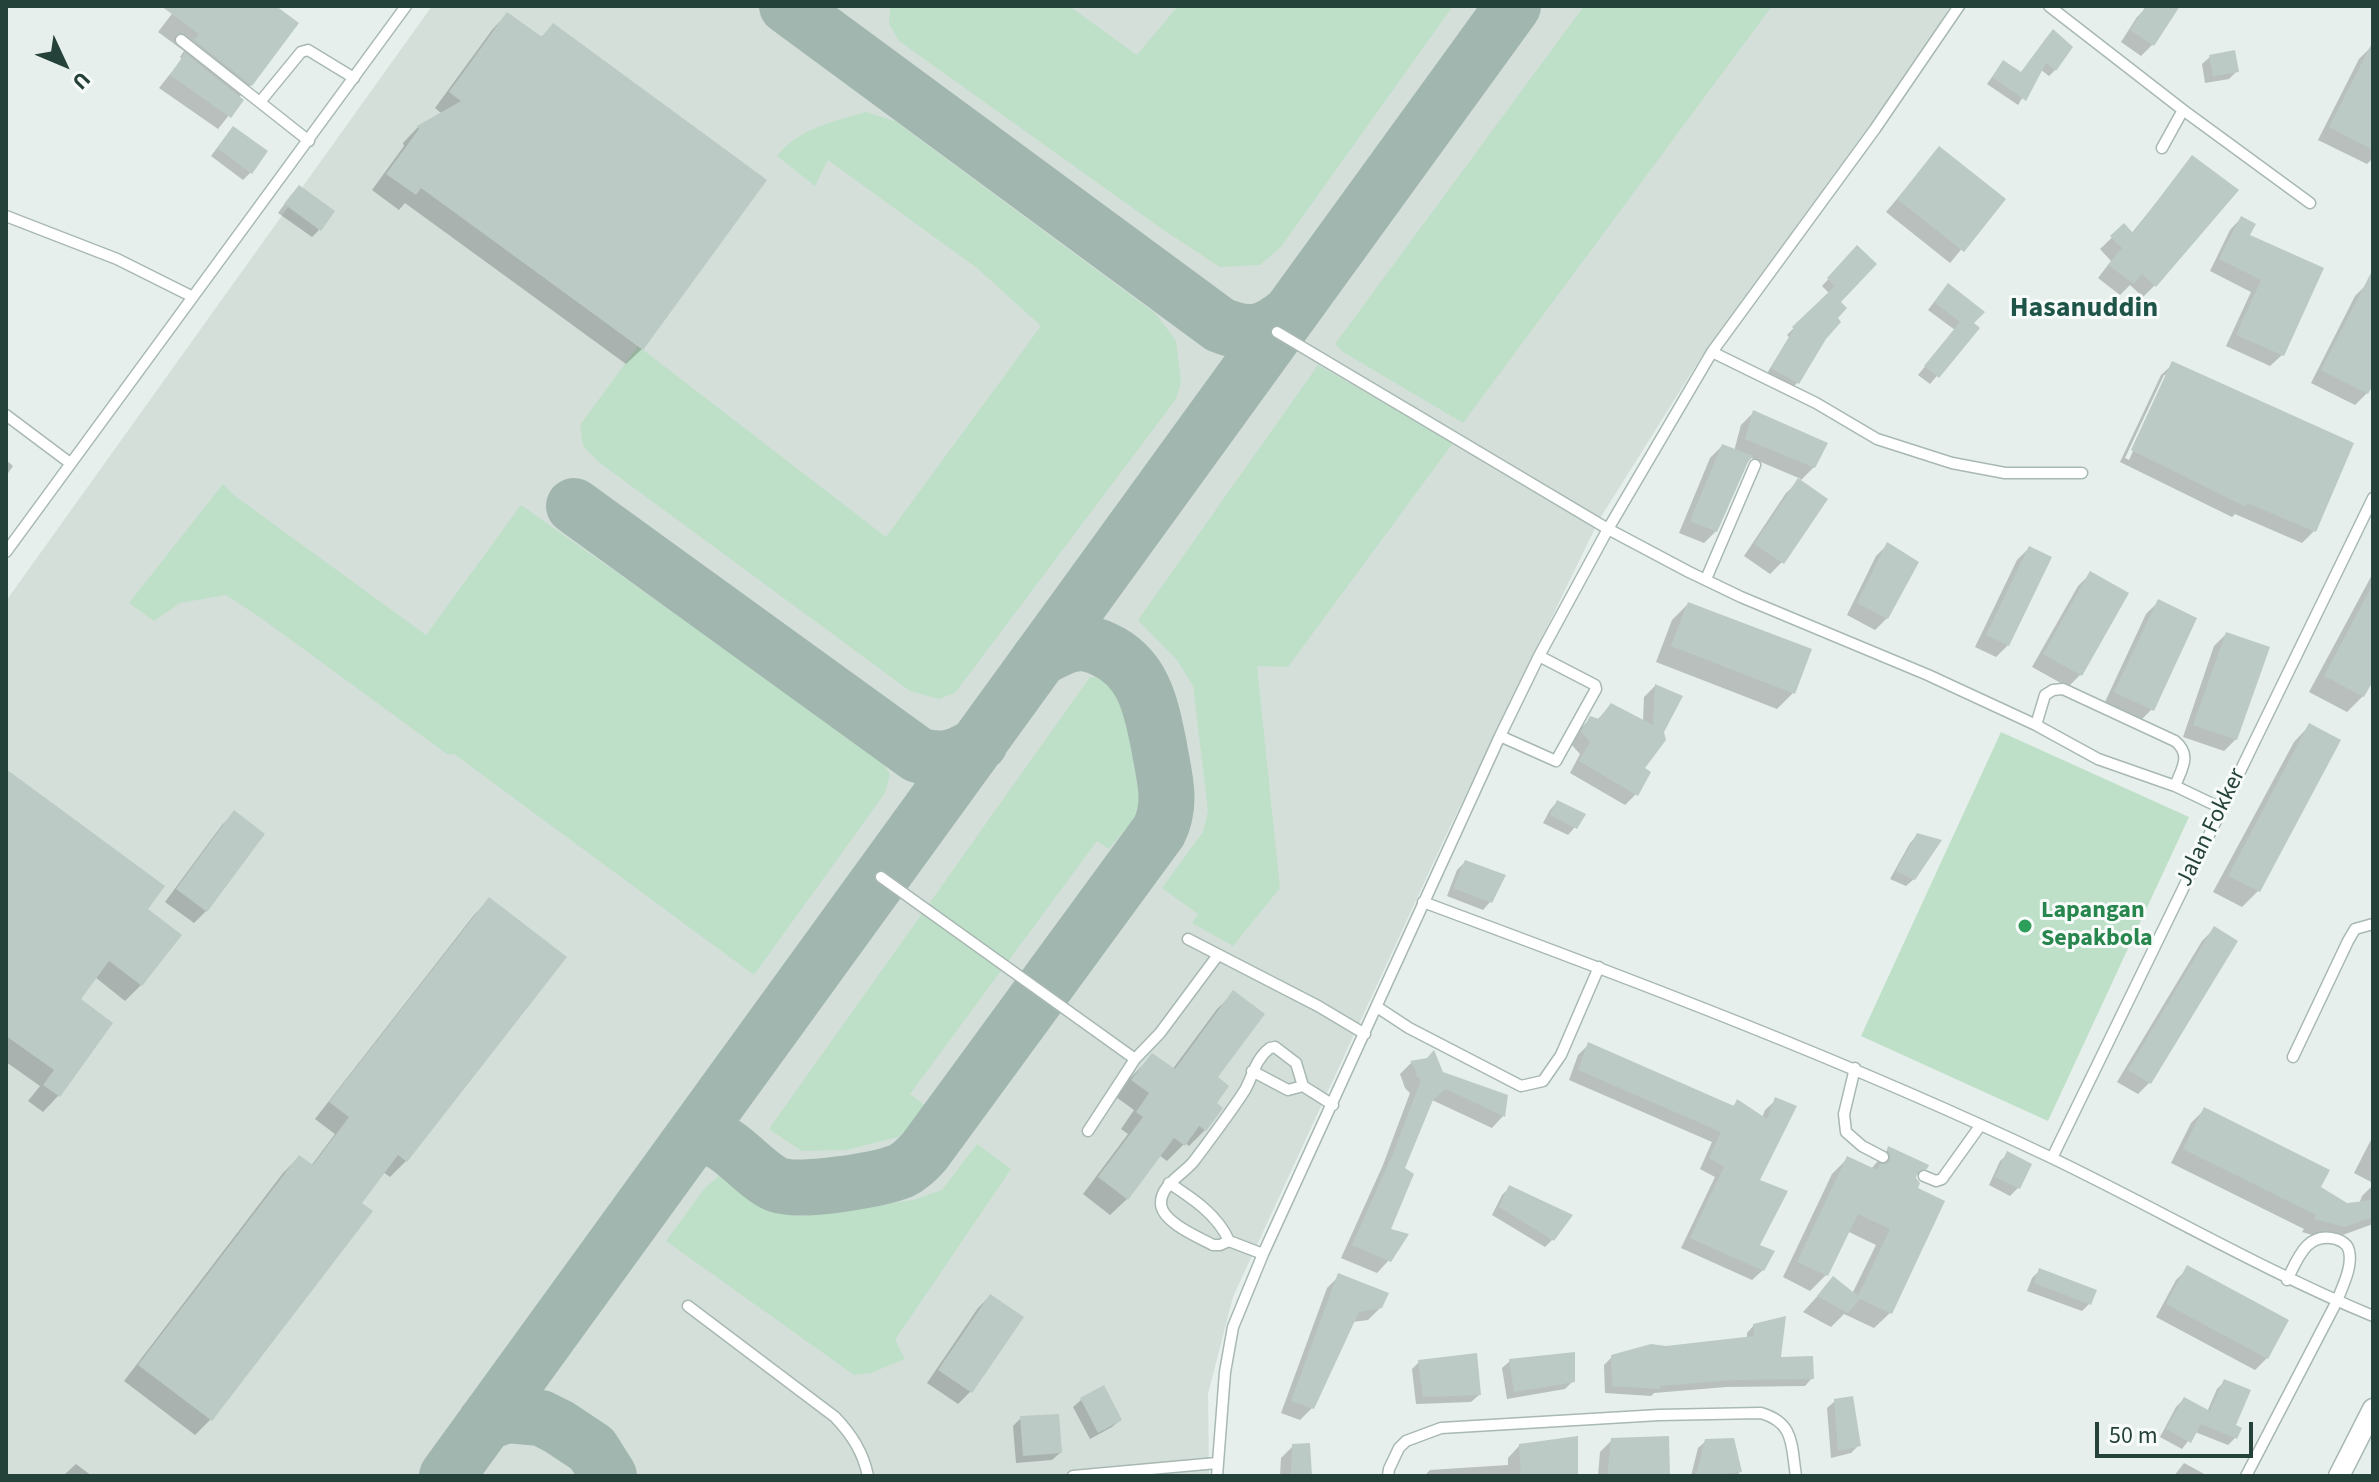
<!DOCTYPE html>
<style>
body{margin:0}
#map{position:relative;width:2379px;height:1482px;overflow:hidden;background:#e6efeb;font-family:"Source Sans 3",sans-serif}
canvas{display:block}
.frame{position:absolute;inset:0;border:8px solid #24423a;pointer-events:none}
.north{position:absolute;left:24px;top:24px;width:80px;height:80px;-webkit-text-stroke:6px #f7fbf9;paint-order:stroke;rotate:134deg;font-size:22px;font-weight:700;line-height:32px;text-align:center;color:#24423a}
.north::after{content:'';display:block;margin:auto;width:28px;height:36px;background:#24423a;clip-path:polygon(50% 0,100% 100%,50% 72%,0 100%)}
.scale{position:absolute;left:2095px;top:1422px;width:158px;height:36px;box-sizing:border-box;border:4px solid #24423a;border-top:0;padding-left:10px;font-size:24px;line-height:28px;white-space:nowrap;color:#24423a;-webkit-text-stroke:6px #f7fbf9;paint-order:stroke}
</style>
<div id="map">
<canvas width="2379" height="1482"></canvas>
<div class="frame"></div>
<div class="north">U</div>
<div class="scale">50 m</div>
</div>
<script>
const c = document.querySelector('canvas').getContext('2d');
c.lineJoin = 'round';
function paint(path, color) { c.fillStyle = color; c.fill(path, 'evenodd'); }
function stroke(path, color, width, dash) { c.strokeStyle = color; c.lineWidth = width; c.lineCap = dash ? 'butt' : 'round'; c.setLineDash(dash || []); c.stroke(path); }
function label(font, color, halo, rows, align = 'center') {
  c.font = font + ' "Source Sans 3",sans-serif'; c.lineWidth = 6; c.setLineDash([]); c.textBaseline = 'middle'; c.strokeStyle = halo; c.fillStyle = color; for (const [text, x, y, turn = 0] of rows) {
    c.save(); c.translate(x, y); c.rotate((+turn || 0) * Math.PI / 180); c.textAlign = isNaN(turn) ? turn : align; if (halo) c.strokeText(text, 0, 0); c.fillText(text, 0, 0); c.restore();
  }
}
paint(new Path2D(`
 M432,6H1950L1923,52L1700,359L1599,520L1448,831L1233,1297L1208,1394L1209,1476H6V601Z`), '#d4dfda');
paint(new Path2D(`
 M890,6H1069L1137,55L1178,6H1453L1281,247L1260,265L1220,267L1162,229L899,41L889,24Z
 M1584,6H1772L1463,423L1343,352L1335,344Z
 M866,112L895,121L1156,314L1176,341L1181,382L1176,399L955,693L939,699L910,691L600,463L583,446L580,425L638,346L886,537L1041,326L977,268L828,160L815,186L777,156C797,129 835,121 866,112Z
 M1318,365L1453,443L1288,667L1257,666L1280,888L1233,946L1192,923L1198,914L1162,888L1203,832L1208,811L1193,686L1177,660L1138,620Z
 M223,484L235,496L426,635L521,505L879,757L890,774L885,793L754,975L454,754H447L261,618L226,595L180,603L154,621L129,603Z
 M1090,677L1106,678C1135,711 1142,755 1152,797L1109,849L1097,841L910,1094L926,1106L902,1136L846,1150L802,1151L769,1129Z
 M2001,732L2189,817L2048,1121L1861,1036Z
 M977,1144L1011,1169L895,1340L905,1359L871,1373L854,1375L666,1241L704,1189L720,1175L732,1179L782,1212L802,1216L913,1200L942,1190Z`), '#bfe0c8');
paint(new Path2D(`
 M178,6H272L251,85L238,98L241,100L218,129L159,88L182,59L180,57L184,51L158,32Z
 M2148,6H2177L2152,45L2141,56L2121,42L2137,17Z
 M507,14L540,38L553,26L642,349L626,364L405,203L399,210L372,190L404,146L403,143L418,127L442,114L435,108L492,30Z
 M2047,37L2055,70L2049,76L2040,69L2018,105L1987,84L1998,69L2020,74Z
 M2371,47L2373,158L2367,164L2318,140L2359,59Z
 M2210,57L2237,71L2229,79L2205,83L2202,64Z
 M226,136L251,172L243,180L211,156Z
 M1939,149L2003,199L1950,263L1886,212Z
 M2192,158L2155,285L2143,297L2130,285L2120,295L2098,278L2111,261L2100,249L2124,226L2131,234Z
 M291,195L319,230L312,237L278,213Z
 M2241,218L2247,236L2321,269L2282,355L2270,366L2226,346L2251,292L2210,271L2230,230Z
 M1857,248L1824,337L1797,383L1791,389L1766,375L1789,337L1787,335L1829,293L1822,286Z
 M2367,284L2373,287V380L2367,393L2355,405L2311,383L2355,296Z
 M1941,293L1977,328L1930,384L1918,375L1955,330L1928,310Z
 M2173,364L2314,531L2302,543L2235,514L2232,517L2120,462L2161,375ZM2164,375H2168L2129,460L2125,458Z
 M1753,413L1814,467L1799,482L1782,562L1770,574L1744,556L1786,493L1801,479L1749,457L1716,531L1704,543L1679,533L1710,458L1722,446L1734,451L1741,425Z
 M6,460L13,466L6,476Z
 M1888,544L1887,618L1875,630L1847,615L1876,556Z
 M2029,548L2008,645L1996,657L1975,647L2017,560Z
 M2373,573V676L2363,696L2347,712L2309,692Z
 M2090,574L2126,594L2080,675L2068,687L2032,667L2078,586Z
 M2158,602L2152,709L2140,721L2104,704L2146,614Z
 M1688,604L1793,693L1777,709L1656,662L1672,620Z
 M2226,634L2236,739L2224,751L2183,737L2214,646Z
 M1655,686L1680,697L1642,769L1636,794L1625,805L1570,773L1580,754L1571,744L1579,730L1591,718L1597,720L1611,705L1643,722L1644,697Z
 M2310,725L2258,891L2242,907L2213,892L2294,742Z
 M6,771L145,909L180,935L141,985L125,1001L95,977L78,1000L110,1024L58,1096L43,1112L28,1101L40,1086L6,1062Z
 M1557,802L1575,827L1568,835L1543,823L1550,810Z
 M234,813L263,834L206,911L194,923L165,902L222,825Z
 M1918,835L1914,879L1906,886L1890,879L1910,843Z
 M1465,862L1490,902L1483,910L1447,896L1457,870Z
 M489,900L564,958L406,1161L390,1177L383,1172L211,1419L195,1435L124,1381L283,1173L299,1157L311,1166L335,1134L315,1119L474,915Z
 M2214,929L2150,1082L2138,1094L2117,1082L2202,941Z
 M1234,993L1215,1078L1214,1103L1205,1130L1189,1146L1185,1143L1167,1161L1159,1155L1127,1199L1110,1215L1083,1194L1128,1134L1121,1129L1134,1110L1116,1097L1125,1083L1153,1055L1172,1070L1217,1009Z
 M1589,1044L1732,1107L1738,1101L1762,1118L1765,1110L1776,1100L1758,1181V1246L1763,1270L1752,1280L1681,1248L1715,1177L1700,1169L1712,1142L1569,1080L1578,1055Z
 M1411,1063L1506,1096L1503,1116L1492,1128L1432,1100L1403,1169L1388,1231L1389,1260L1377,1273L1341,1258L1383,1165L1410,1093L1405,1088L1400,1074Z
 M2204,1110L2346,1205L2359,1204L2362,1196L2373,1185V1224L2329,1240L2302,1232L2304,1229L2171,1163L2191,1123Z
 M2373,1136V1183L2354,1173Z
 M1889,1148L1925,1167L1914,1178L1890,1313L1874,1328L1844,1314L1831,1327L1803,1312L1833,1279L1852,1294L1876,1245L1847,1231L1826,1275L1810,1291L1783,1277L1832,1174L1848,1158L1871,1169Z
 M2008,1154L2030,1164L2018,1188L2010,1196L1989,1185L2000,1161Z
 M1509,1188L1552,1240L1545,1247L1492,1215L1502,1195Z
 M2188,1268L2267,1358L2255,1370L2156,1317L2176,1280Z
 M2039,1271L2090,1303L2082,1311L2027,1291L2032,1278Z
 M1339,1276L1381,1307L1368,1320L1352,1322L1312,1408L1300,1420L1281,1413L1327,1288Z
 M990,1296L1021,1317L970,1392L958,1404L927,1383L978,1308Z
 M1754,1325L1779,1359L1812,1378L1805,1386L1726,1387L1654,1393L1651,1396L1605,1393L1604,1365L1612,1357L1747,1338V1333Z
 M1510,1361L1573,1381L1565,1389L1507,1399L1502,1368Z
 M1419,1362L1479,1395L1471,1402L1416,1404L1412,1369Z
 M2225,1381L2235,1438L2228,1445L2195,1432L2182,1449L2160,1437L2176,1407L2184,1399L2207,1412L2217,1389Z
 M1103,1388L1120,1420L1112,1427L1090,1439L1073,1407L1081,1400Z
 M1835,1401L1859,1445L1851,1453L1831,1458L1827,1408Z
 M1021,1418L1060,1453L1052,1460L1016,1463L1013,1426Z
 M1612,1440L1668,1476H1598L1600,1452Z
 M1706,1441L1740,1472L1736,1476H1691L1698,1448Z
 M1520,1445L1576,1476H1424L1430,1470L1508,1465V1458Z
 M1293,1446L1310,1476H1280L1281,1458Z
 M2184,1463L2208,1476H2174Z
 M76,1464L92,1476H63Z`), '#0003');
stroke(new Path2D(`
 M787,6L1220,325C1250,337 1264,334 1289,314
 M574,506L918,755C942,763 960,757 980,743
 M689,1143C694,1141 701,1138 707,1138C728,1138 756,1177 778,1185C800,1193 878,1180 901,1171C910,1167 917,1159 924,1152L1159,831C1173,803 1164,776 1159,746C1151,706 1144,667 1103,649C1092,644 1084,642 1073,644C1061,646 1049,654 1039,659
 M485,1423L507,1415L541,1418L559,1427L592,1449L609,1476
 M447,1476L1513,6`), '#a2b6b0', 56);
paint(new Path2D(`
 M161,6H276L299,23L252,86L194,40L199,34Z
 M2146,6H2180L2154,46L2130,30Z
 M507,12L542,37L553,23L767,180L643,350L421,188L416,195L386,174L419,129L417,126L461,101L449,92Z
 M2053,29L2073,47L2056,71L2046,63L2026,101L1992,77L2003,60L2021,72Z
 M2373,41V150L2329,127Z
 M2235,50L2239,72L2213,76L2209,55Z
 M185,53L244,100L231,118L170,75Z
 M233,126L268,151L252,174L217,148Z
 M1939,146L2006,199L1964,252L1897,199Z
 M2192,155L2239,190L2156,287L2142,274L2134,284L2108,265L2122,248L2110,236L2124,223L2133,233Z
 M299,185L335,211L321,231L284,204Z
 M2241,216L2256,224L2250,235L2324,268L2284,356L2236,335L2261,280L2219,259Z
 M1857,245L1877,264L1841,302L1847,308L1838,318L1841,322L1826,339L1799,384L1771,368L1794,329L1792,327L1835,286L1827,278Z
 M2373,269V385L2368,394L2321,370Z
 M1948,283L1985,312L1974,323L1980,328L1939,378L1924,366L1960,322L1934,302Z
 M2172,361L2354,443L2316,532L2247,503L2246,507L2131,450Z
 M1753,410L1828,443L1815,468L1745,439Z
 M1722,444L1753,456L1748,462L1717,532L1690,521Z
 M1798,478L1828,499L1784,564L1754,544Z
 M1887,542L1919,562L1888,619L1857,603Z
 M2029,546L2052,557L2009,646L1986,635Z
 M2090,571L2129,593L2082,676L2043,654Z
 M2373,584V681L2364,697L2324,676Z
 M2158,599L2197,618L2154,711L2114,692Z
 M1688,602L1812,649L1795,694L1671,646Z
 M2226,632L2270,647L2237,740L2193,725Z
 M1655,684L1683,696L1664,732L1666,740L1645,768L1651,772L1638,796L1579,761L1590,742L1581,732L1590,716L1599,719L1611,703L1653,725Z
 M2309,723L2341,740L2260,892L2228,876Z
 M6,769L165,886L148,909L182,935L142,986L109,961L81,999L113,1023L60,1097L43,1085L54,1070L6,1036Z
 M1557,800L1586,814L1577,829L1550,815Z
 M234,810L265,834L207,912L176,889Z
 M1917,833L1942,840L1915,880L1896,871Z
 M1465,860L1506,875L1492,903L1453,888Z
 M489,897L567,957L407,1162L398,1155L362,1203L373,1211L212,1421L138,1365L299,1155L313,1165L349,1117L329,1102Z
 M2214,926L2238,941L2151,1084L2128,1070Z
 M1233,990L1265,1014L1218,1077L1229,1086L1217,1103L1223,1108L1206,1131L1199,1126L1185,1146L1174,1138L1128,1200L1098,1177L1143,1117L1136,1112L1149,1093L1131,1080L1152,1053L1175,1069Z
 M1588,1042L1734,1106L1737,1099L1767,1119L1775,1097L1797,1106L1760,1180L1788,1191L1760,1245L1775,1251L1764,1271L1690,1238L1724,1167L1709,1158L1721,1132L1578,1070Z
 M1434,1050L1443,1072L1508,1095L1505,1117L1446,1089L1433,1100L1405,1168L1414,1174L1391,1229L1409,1234L1391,1262L1352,1245L1394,1151L1421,1080L1416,1075L1417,1072L1410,1061L1427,1058Z
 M2204,1107L2330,1170L2321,1187L2347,1203L2373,1200V1217L2344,1227L2314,1219L2316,1215L2183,1149Z
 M1888,1146L1929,1165L1927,1169L1917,1172L1916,1178L1920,1183L1918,1188L1945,1201L1892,1314L1860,1299L1848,1313L1817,1296L1833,1276L1858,1296L1890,1229L1858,1214L1828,1276L1797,1262L1847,1156L1877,1170L1880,1164H1887L1890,1160V1153L1887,1150Z
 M2007,1151L2032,1164L2020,1189L1995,1177Z
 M1509,1185L1573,1215L1554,1241L1499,1207Z
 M2187,1265L2289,1320L2268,1359L2166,1304Z
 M2039,1268L2097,1290L2091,1305L2034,1283Z
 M1338,1273L1389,1293L1382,1308L1359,1312L1314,1409L1291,1401Z
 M990,1294L1024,1317L972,1393L938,1370Z
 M1786,1316L1781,1357L1813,1356L1814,1379L1735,1380L1660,1386V1389L1612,1386L1611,1355L1651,1344L1666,1346L1754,1336L1753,1324Z
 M1575,1352V1382L1514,1392L1509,1359Z
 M1477,1353L1481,1395L1423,1397L1418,1360Z
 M2224,1379L2251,1390L2236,1425L2242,1428L2237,1439L2201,1424L2191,1443L2166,1429L2184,1397L2210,1411Z
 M1104,1385L1122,1420L1098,1433L1080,1398Z
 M1853,1396L1861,1446L1838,1451L1834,1399Z
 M1059,1414L1062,1453L1023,1456L1020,1416Z
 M1578,1436V1476H1521L1519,1444Z
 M1669,1436L1670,1476H1607L1611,1438Z
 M1734,1438L1742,1472L1696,1476L1705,1439Z
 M1310,1443L1312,1476H1291L1292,1444Z`), '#bbcac4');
const service = new Path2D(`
 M2049,6L2183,110L2310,203
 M181,40L309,141
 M260,102L301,52L308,50L354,78
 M2162,148L2183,110
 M6,216L117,259L191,296
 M1277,332L1608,529L1689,572L1741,597L1928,675L2036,725L2098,759L2175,786L2221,808
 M1712,352L1816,403L1877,439L1952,463L2005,473H2082
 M6,415L70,463
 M6,552L406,6
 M1706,579L1755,465
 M2036,725L2045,695L2053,690L2063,689L2175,741C2192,755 2182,768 2175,786
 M1500,736L1556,761L1596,689L1595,685L1539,656
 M881,877L1135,1059
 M1423,902C1636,981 1848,1061 2052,1158C2160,1210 2262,1270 2373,1316
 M1188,939L1318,1006L1365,1034
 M1377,1007L1409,1028L1521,1086L1543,1081L1561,1055L1599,967
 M2293,1057L2348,941L2355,929L2373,924
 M1855,1068L1844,1114L1846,1132L1862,1146L1883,1157
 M1252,1071L1288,1090L1303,1086
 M1088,1131L1135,1059L1160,1033L1218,955
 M2052,1158L2373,498
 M1924,1176L1936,1181L1942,1179L1980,1126
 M1169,1183C1192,1198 1218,1215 1229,1241
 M1263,1254L1229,1241L1220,1245H1213C1198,1237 1162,1222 1161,1204C1160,1185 1184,1174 1194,1161C1211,1138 1229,1115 1245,1090C1253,1076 1255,1059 1270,1048L1275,1047L1296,1063L1303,1086L1333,1105
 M688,1306L835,1417C852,1435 863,1452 868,1476
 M1073,1476L1217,1463
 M1217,1476L1225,1372L1233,1327L1263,1254L1500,736L1539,656L1608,529L1712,352L1875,129L1959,6
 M1388,1476L1389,1469L1399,1448L1406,1441L1441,1428L1659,1415L1761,1413C1795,1423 1791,1445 1796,1476
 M2246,1476L2337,1301C2342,1287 2353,1267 2349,1251C2348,1245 2342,1241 2336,1239C2307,1231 2298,1258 2287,1280`);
const minor = new Path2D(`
 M2339,1476L2373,1409`);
stroke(service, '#a8b8b2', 13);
stroke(minor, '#a8b8b2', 23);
stroke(service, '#fff', 10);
stroke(minor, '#fff', 20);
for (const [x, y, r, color] of [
 [2025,926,8,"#2e9e5b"]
]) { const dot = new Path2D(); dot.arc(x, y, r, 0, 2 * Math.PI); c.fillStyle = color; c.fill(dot); stroke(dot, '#f7fbf9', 3); }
label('24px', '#24423a', '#f7fbf9', [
 ["Jalan Fokker",2212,828,-64]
]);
label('bold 24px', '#27864d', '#f7fbf9', [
 ["Lapangan",2041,912],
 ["Sepakbola",2041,940]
], 'left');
label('bold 28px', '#1f5548', '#f7fbf9', [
 ["Hasanuddin",2084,310]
]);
</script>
